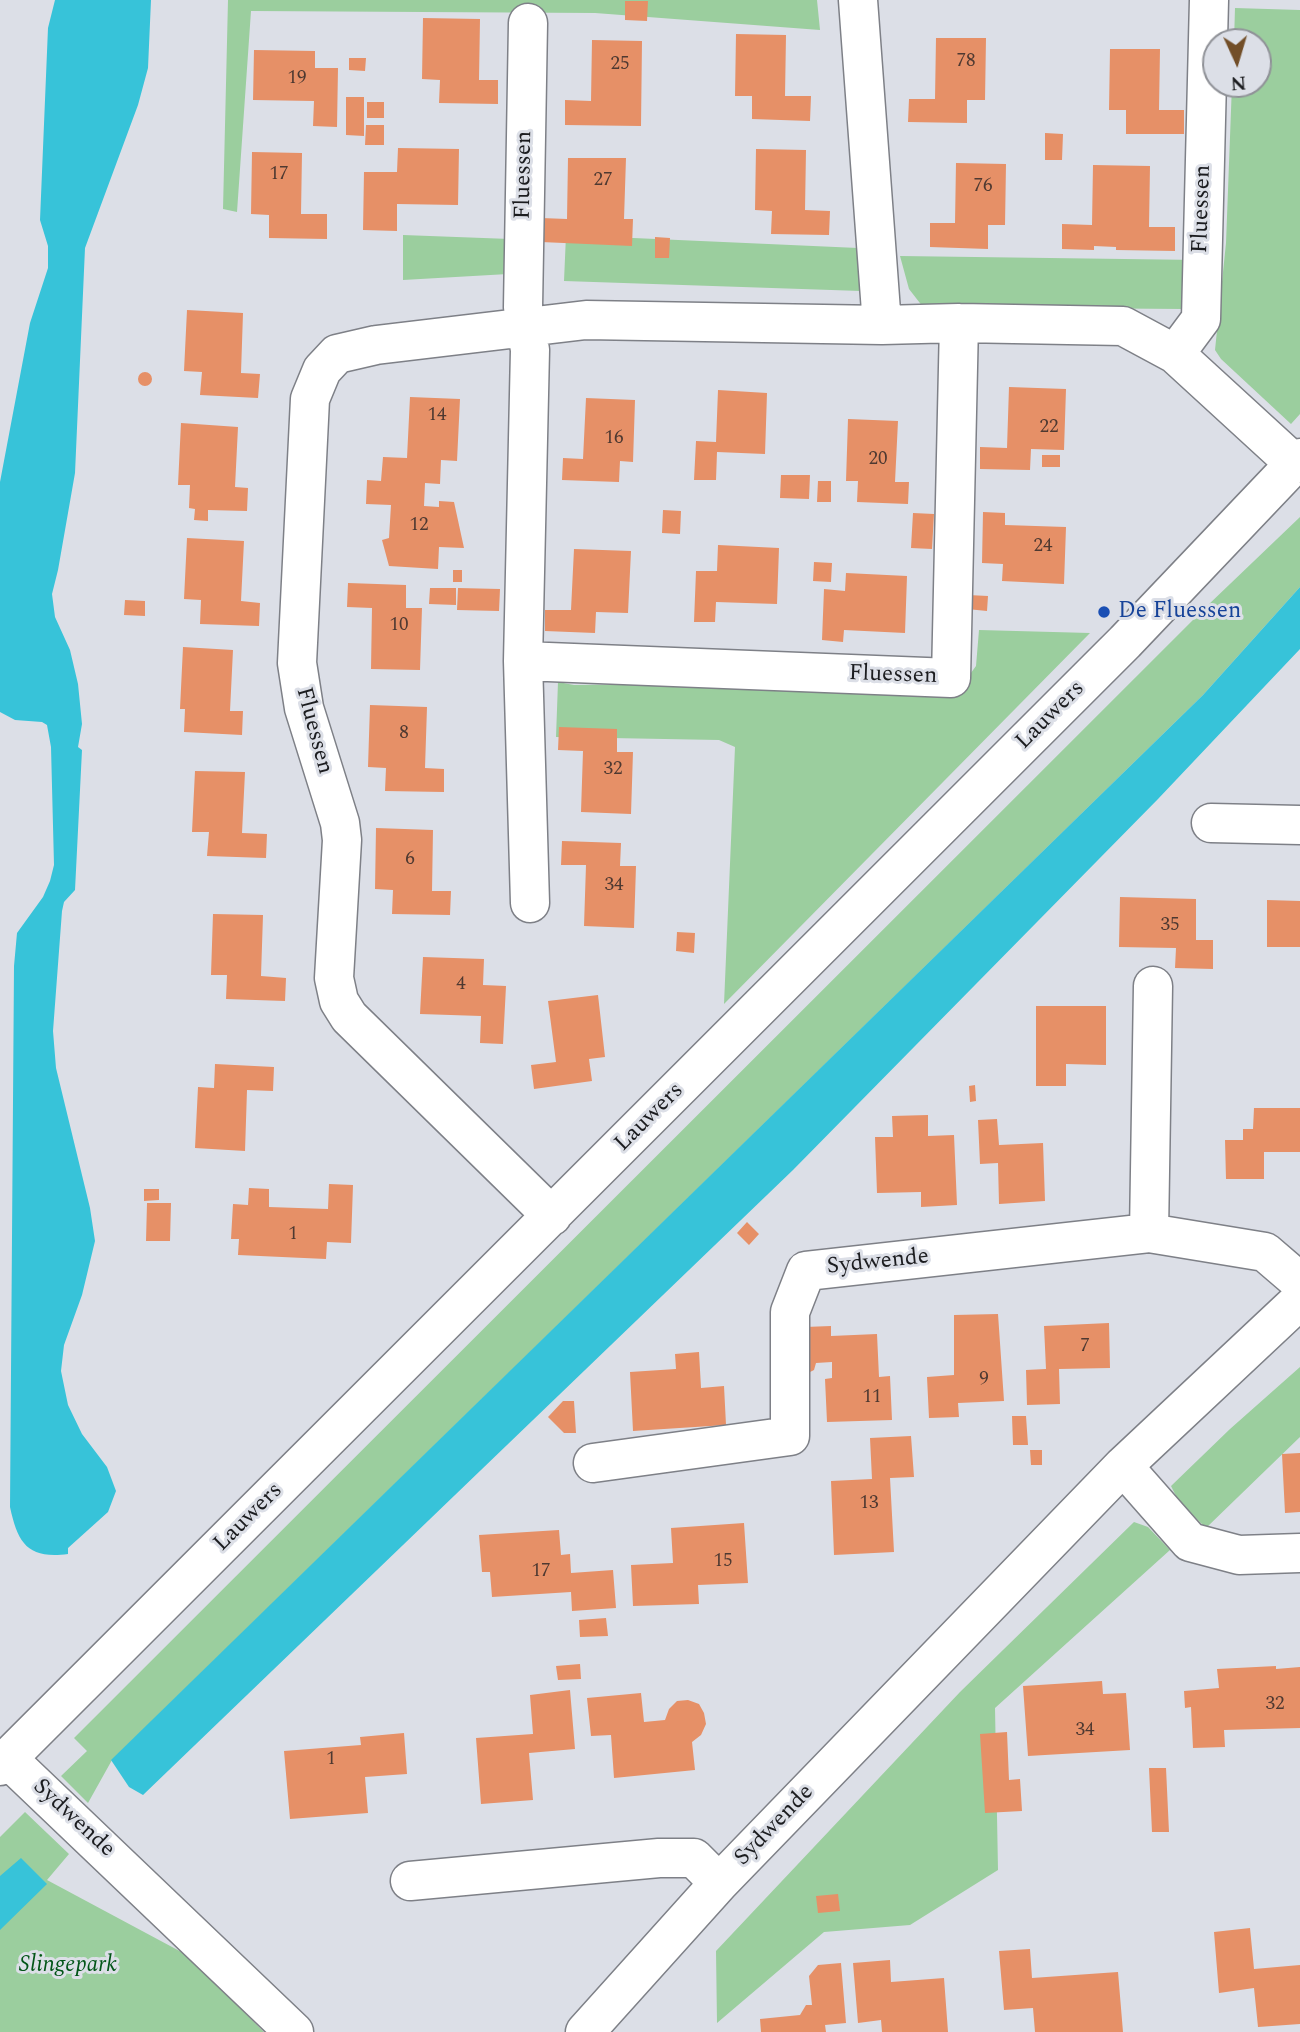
<!DOCTYPE html>
<style>
body{margin:0}
#map{position:relative;width:1300px;height:2032px;overflow:hidden;background:#dcdfe7;font-family:Spectral,serif}
canvas{display:block}
.north{position:absolute;left:1202px;top:28px;width:70px;height:70px;box-sizing:border-box;background:#dcdfe7;border:2px solid #8f9197;border-radius:50%;rotate:176deg;font-size:19px;font-weight:700;line-height:28px;text-align:center;color:#1b1c1f}
.north::after{content:'';display:block;margin:auto;width:24px;height:32px;background:#724e28;clip-path:polygon(50% 0,100% 100%,50% 72%,0 100%)}
</style>
<div id="map">
<canvas width="1300" height="2032"></canvas>
<div class="north">N</div>
</div>
<script>
const c = document.querySelector('canvas').getContext('2d');
c.lineJoin = 'round';
function paint(path, color) { c.fillStyle = color; c.fill(path, 'evenodd'); }
function stroke(path, color, width, dash) { c.strokeStyle = color; c.lineWidth = width; c.lineCap = dash ? 'butt' : 'round'; c.setLineDash(dash || []); c.stroke(path); }
function label(font, color, halo, rows, align = 'center') {
  c.font = font + ' Spectral,serif'; c.lineWidth = 6; c.setLineDash([]); c.textBaseline = 'middle'; c.strokeStyle = halo; c.fillStyle = color; for (const [text, x, y, turn = 0] of rows) {
    c.save(); c.translate(x, y); c.rotate((+turn || 0) * Math.PI / 180); c.textAlign = isNaN(turn) ? turn : align; if (halo) c.strokeText(text, 0, 0); c.fillText(text, 0, 0); c.restore();
  }
}
paint(new Path2D(`
 M228,0H817L820,30L595,13L251,11L237,212L223,209Z
 M1235,8L1300,10V414L1291,424L1221,359L1215,350L1226,243L1232,84H1258V42H1234Z
 M403,235L510,239L508,274L403,280Z
 M566,235L858,248L861,291L564,281Z
 M900,256L1199,260L1183,309L923,307L909,289Z
 M1300,517V587L1203,695L112,1760L88,1803L61,1776L87,1751L74,1738L1207,606Z
 M979,630L1090,633L724,1004L735,747L719,740L556,737L558,682L574,685L965,681L976,666Z
 M1300,1367V1437L1206,1528L1179,1502L1171,1486L1230,1429Z
 M1134,1522L1148,1527L1170,1550L995,1708L998,1870L910,1925L824,1932L717,2023L716,1951L960,1692Z
 M25,1812L69,1854L47,1880L187,1955L264,2032H0V1837Z`), '#9bce9e');
paint(new Path2D(`
 M55,0H151L148,68L138,105L85,248L75,473L58,570L52,594L55,617L70,650L78,684L82,724L78,747L82,750L75,890L64,902L62,911L53,1031L56,1068L90,1208L95,1241L82,1295L64,1345L61,1371L68,1405L82,1434L107,1467L116,1491L108,1512L68,1548V1554C28,1559 18,1544 10,1507L14,966L17,933L43,897L50,881L54,865L51,747L47,725L42,722L15,720L0,712V482L30,323L48,268V246L40,220L48,28Z
 M1300,587V649L1158,799L793,1170L143,1795L129,1787L111,1760L1203,695Z
 M21,1858L47,1884L0,1930V1876Z`), '#37c3d9');
paint(new Path2D(`
 M625,1H648L647,21L625,20Z
 M423,18L480,19L479,80H498V104L439,103L440,80L422,79Z
 M736,34L786,35L785,96H811L810,121L752,119V96H735Z
 M936,38H986L985,100H967V123L908,122L909,99H935Z
 M592,40L642,41L641,126L565,125V100L591,101Z
 M1110,49H1160L1159,110H1184V134H1126V110H1109Z
 M254,50L315,51V68H338L337,127L313,126L314,101L253,100Z
 M349,58H366L365,71L349,70Z
 M346,97H364V136L346,135Z
 M367,102H384V118H367Z
 M366,125H384V145H365Z
 M1045,133L1063,134L1062,160H1045Z
 M398,148L459,149L458,205L397,204V231L363,230L364,172H397Z
 M756,149L806,150L805,210L830,211L829,235L771,234L772,211L755,210Z
 M252,152L302,153L301,214H327V239L269,238V215L251,214Z
 M568,158H626L624,219H633L632,246L541,242V218L567,219Z
 M956,163L1006,164L1005,225H988V249L930,247V223H955Z
 M1093,165L1150,166L1149,227H1175V251L1116,250V247L1094,246V250L1062,249V224L1092,225Z
 M655,237L670,238L669,258H655Z
 M187,310L243,313L241,373L260,374L258,398L200,395L202,372L184,371Z
 M138 379a7 7 0 1 1 14 0a7 7 0 1 1-14 0Z
 M1009,387L1066,389L1064,450L1031,449L1030,470L980,469V447L1007,448Z
 M718,390L767,393L765,454L717,452L716,480H694L696,441L716,442Z
 M410,397L460,399L457,461L441,460L440,484L425,483L424,506L439,507V501L454,502L464,548L439,547L438,569L389,566L382,540L389,538L391,505L366,504L367,480L381,481L383,457L407,458Z
 M586,398L635,400L633,462L620,461L619,482L562,480L563,458L583,459Z
 M848,419L898,421L895,482H909L908,504L857,502L858,481H846Z
 M181,423L238,427L235,487L248,488L247,511L208,510V521L194,520L195,509L189,508L190,485H178Z
 M1042,455H1060V467H1042Z
 M781,475H810L809,499L780,498Z
 M818,481H831V502H817Z
 M663,510L681,511L680,534L662,533Z
 M983,512L1005,513V525L1066,527L1064,584L1002,581L1003,564L982,563Z
 M913,513L934,514L932,549L911,548Z
 M187,538L244,541L241,601L260,603L259,626L200,624L201,600L184,599Z
 M718,545L779,548L777,604L716,602L715,622H694L696,571H717Z
 M574,549L631,551L628,613L596,612L595,633L545,631V610H571Z
 M814,562L832,563L831,582L813,581Z
 M453,570H462V582H453Z
 M846,573L907,576L905,633L844,630L843,642L822,640L824,589L845,591Z
 M348,583L406,585V608H422L420,670L371,669L372,608L347,607Z
 M430,588H456V605L429,604Z
 M458,588L500,589L499,611L457,610Z
 M968,595L988,596L987,611L967,609Z
 M125,600L145,601V616L124,615Z
 M183,647L233,650L230,711H243L242,735L184,732L185,709H180Z
 M370,705L427,707L425,768L444,769V792L385,791L386,768L368,767Z
 M559,727L617,729V752H633L631,814L581,812L583,751L558,750Z
 M195,771L245,772L242,833L267,834L266,858L207,856L209,832H192Z
 M376,828L433,830L432,891H451L450,915L392,914L393,890L375,889Z
 M562,841L621,843L620,866H636L634,928L584,926L586,865H561Z
 M1120,897L1196,899V940H1213V969L1175,968L1176,948L1119,947Z
 M1267,900L1300,901V947H1267Z
 M213,914L263,915L261,976L286,978L285,1001L226,999L227,975H211Z
 M677,932L695,933L694,953L676,951Z
 M423,957L484,959L483,985L506,986L503,1044L480,1043L481,1016L420,1014Z
 M598,995L605,1057L589,1059L592,1081L534,1089L531,1065L556,1062L548,1001Z
 M1036,1006H1106V1065L1066,1064V1086H1036Z
 M215,1064L274,1067L273,1091L247,1090L245,1151L195,1148L198,1087L214,1088Z
 M975,1085L976,1101L970,1102L969,1086Z
 M1254,1108H1300V1152H1264V1179H1226L1225,1140H1243V1129H1253Z
 M928,1115V1136L954,1135L957,1205L921,1207V1192L877,1193L875,1137H893L892,1116Z
 M997,1119L999,1145L1043,1143L1045,1201L999,1204L998,1163L980,1164L978,1120Z
 M329,1184L353,1185L351,1243L327,1242L326,1259L238,1255L239,1239H231L233,1204L248,1205L249,1188L269,1189V1207L328,1209Z
 M144,1189H159V1200L144,1201Z
 M147,1203H171L170,1241H146Z
 M747,1222L759,1234L749,1245L737,1233Z
 M998,1314L1004,1401L958,1403L959,1417L929,1418L927,1377L954,1375V1315Z
 M1109,1323L1110,1368L1059,1369L1060,1404L1027,1405L1026,1370L1046,1369L1044,1326Z
 M831,1326V1336L877,1334L879,1377L890,1376L892,1420L827,1422L825,1379L832,1378V1362L816,1363L814,1370L808,1373L805,1327Z
 M699,1352L701,1388L724,1386L726,1425L633,1431L630,1372L676,1369L675,1354Z
 M563,1401H574L576,1433H564L548,1417Z
 M1012,1416H1026L1028,1445H1013Z
 M911,1436L914,1477L890,1478L894,1552L834,1555L831,1481L872,1479L870,1438Z
 M1030,1450H1042V1465H1031Z
 M1300,1453V1512L1285,1513L1282,1454Z
 M744,1523L748,1583L698,1585L699,1604L633,1606L631,1565L673,1563L671,1528Z
 M559,1530L561,1555L570,1554L571,1573L613,1570L616,1608L572,1611L571,1592L492,1597L490,1572H482L479,1535Z
 M606,1618L608,1636L580,1637L579,1620Z
 M580,1664L581,1679L558,1680L556,1666Z
 M1276,1666V1669L1300,1667V1728L1224,1730L1225,1747L1193,1748L1191,1707L1185,1708L1184,1691L1219,1688L1217,1669Z
 M1102,1681L1103,1694L1126,1693L1130,1750L1028,1756L1023,1686Z
 M570,1690L575,1749L529,1753L533,1800L481,1804L476,1738L533,1734L530,1695Z
 M641,1693L644,1722L665,1720L669,1709L677,1701L688,1700L699,1704L704,1713L706,1724L701,1735L692,1742L695,1770L614,1778L611,1735L591,1736L587,1698Z
 M1007,1732L1009,1780L1020,1779L1022,1811L985,1813L980,1734Z
 M404,1733L407,1774L365,1777L368,1813L290,1819L284,1751L361,1745L360,1737Z
 M1149,1768H1166L1169,1832H1152Z
 M838,1894L840,1911L818,1913L816,1896Z
 M1250,1928L1254,1969L1300,1965V2024L1258,2027L1254,1988L1219,1993L1214,1932Z
 M1030,1949L1032,1978L1118,1972L1123,2032H1035L1033,2008L1004,2010L999,1951Z
 M890,1960L891,1982L944,1978L948,2032H882L881,2020L858,2023L853,1963Z
 M841,1963L846,2023L825,2025L826,2032H761L760,2019L800,2015L806,2005H812L809,1976L818,1965Z`), '#e69067');
const minor = new Path2D(`
 M858,0L882,325
 M528,23L523,307L530,350L523,661L530,903
 M1175,354L1295,464
 M523,661L951,678L959,323
 M1211,823L1300,825
 M552,1216L349,1017L339,1001L334,978L342,840L340,823L304,708L297,663L310,399L322,370L337,354L376,345L586,320L882,325L959,323L1123,326L1175,354L1201,319L1209,0
 M1149,1233L1153,986
 M593,1463L790,1436V1312L806,1271L1149,1233L1265,1252L1300,1282
 M1123,1466L1190,1542L1239,1555L1300,1553
 M8,1759L294,2032
 M0,1766L1125,642L1300,458
 M410,1881L659,1858H694L719,1883
 M585,2032L719,1883L1123,1466L1300,1300`);
stroke(minor, '#7e8087', 41);
stroke(minor, '#fff', 38);
for (const [x, y, r, color] of [
 [1104,612,7,"#1a4fb4"]
]) { const dot = new Path2D(); dot.arc(x, y, r, 0, 2 * Math.PI); c.fillStyle = color; c.fill(dot); stroke(dot, '#dcdfe7', 2.5); }
label('19px', '#4e3931', null, [
 ["78",966,62],
 ["25",620,65],
 ["19",297,79],
 ["17",279,175],
 ["27",603,181],
 ["76",983,187],
 ["14",437,416],
 ["22",1049,428],
 ["16",614,439],
 ["20",878,460],
 ["12",419,526],
 ["24",1043,547],
 ["10",399,626],
 ["8",404,734],
 ["32",613,770],
 ["6",410,860],
 ["34",614,886],
 ["35",1170,926],
 ["4",461,985],
 ["1",293,1235],
 ["7",1085,1347],
 ["9",984,1380],
 ["11",872,1398],
 ["13",869,1504],
 ["15",723,1562],
 ["17",541,1572],
 ["32",1275,1705],
 ["34",1085,1731],
 ["1",331,1760]
]);
label('23px', '#1b1c1f', '#dcdfe7', [
 ["Fluessen",525,175,-89],
 ["Fluessen",1203,209,-88],
 ["Fluessen",893,676,2],
 ["Lauwers",1051,716,-45],
 ["Fluessen",313,731,75],
 ["Lauwers",650,1118,-45],
 ["Sydwende",878,1263,-6],
 ["Lauwers",249,1518,-45],
 ["Sydwende",73,1819,43],
 ["Sydwende",775,1826,-46]
]);
label('23px', '#164399', '#dcdfe7', [
 ["De Fluessen",1118,612]
], 'left');
label('italic 23px', '#025517', '#dcdfe7', [
 ["Slingepark",68,1966]
]);
</script>
